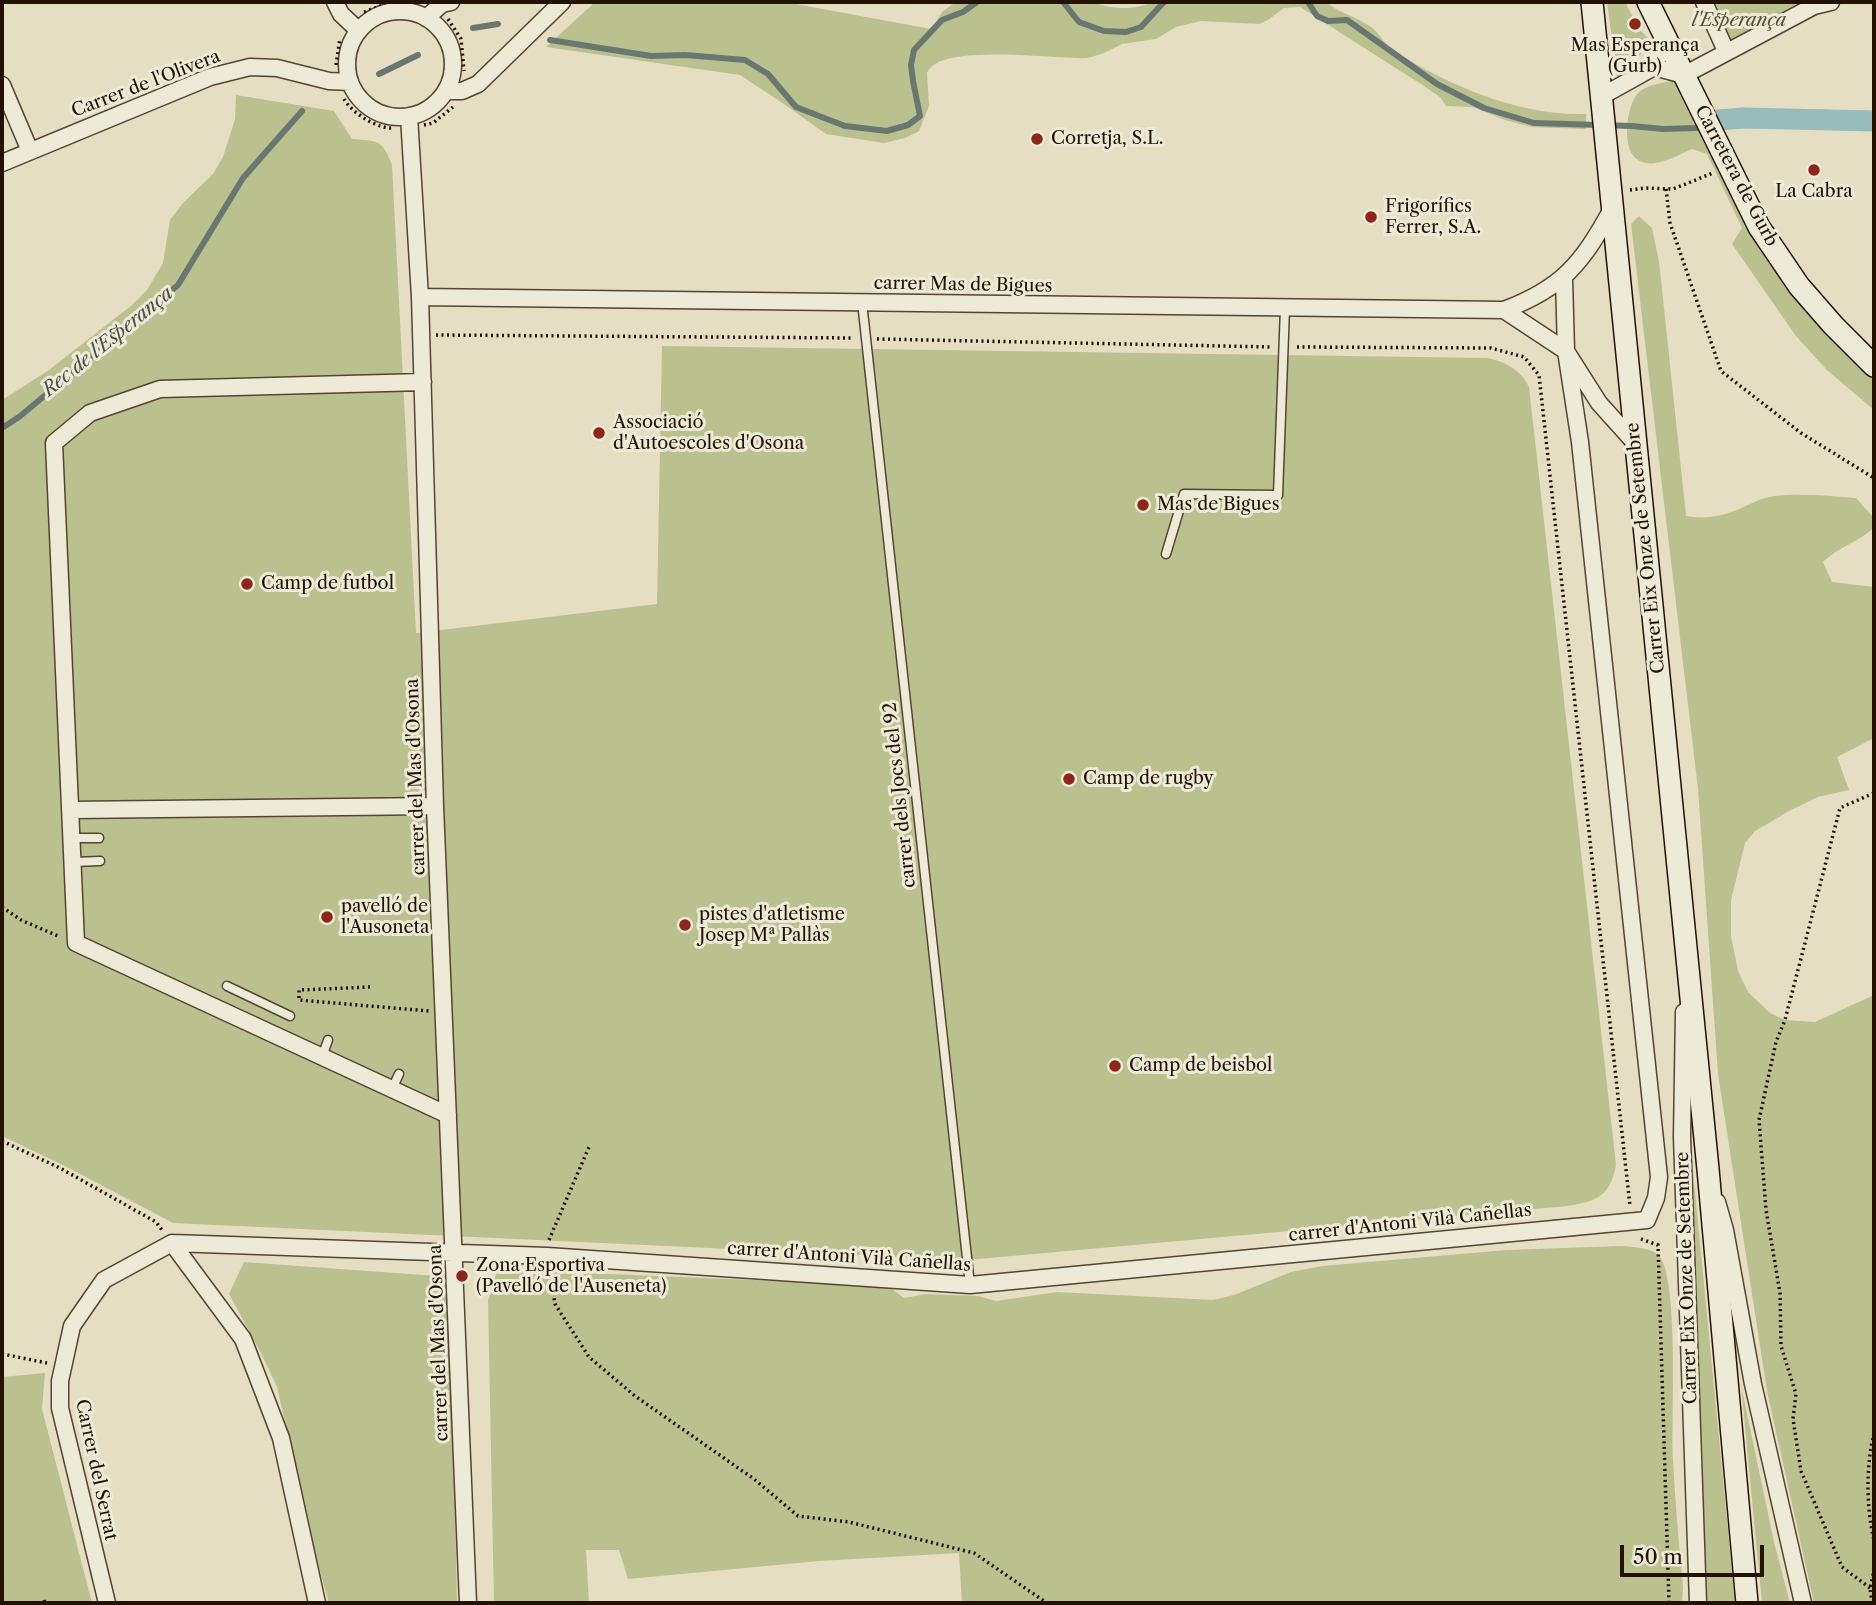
<!DOCTYPE html>
<meta charset="utf-8">
<style>
body{margin:0}
#map{position:relative;width:1876px;height:1605px;overflow:hidden;background:#e5dec3;font-family:"Libre Caslon Text",serif}
canvas{display:block}
.frame{position:absolute;inset:0;border:4px solid #231201;pointer-events:none}
.scale{position:absolute;left:1620px;top:1545px;width:144px;height:32px;box-sizing:border-box;border:4px solid #231201;border-top:0;padding-left:9px;font-size:21px;line-height:24px;white-space:nowrap;color:#231201;-webkit-text-stroke:5px #eeead8;paint-order:stroke}
</style>
<div id="map">
<canvas width="1876" height="1605"></canvas>
<div class="frame"></div>
<div class="scale">50 m</div>
</div>
<script>
const c = document.querySelector('canvas').getContext('2d');
c.lineJoin = 'round';
function paint(path, color) { c.fillStyle = color; c.fill(path, 'evenodd'); }
function stroke(path, color, width, dash) { c.strokeStyle = color; c.lineWidth = width; c.lineCap = dash ? 'butt' : 'round'; c.setLineDash(dash || []); c.stroke(path); }
function label(font, color, halo, rows, align = 'center') {
  c.font = font + ' "Libre Caslon Text",serif'; c.lineWidth = 6; c.setLineDash([]); c.textBaseline = 'middle'; c.strokeStyle = halo; c.fillStyle = color; for (const [text, x, y, turn = 0] of rows) {
    c.save(); c.translate(x, y); c.rotate((+turn || 0) * Math.PI / 180); c.textAlign = isNaN(turn) ? turn : align; if (halo) c.strokeText(text, 0, 0); c.fillText(text, 0, 0); c.restore();
  }
}
paint(new Path2D(`
 M595,2H785L931,29L943,11L956,2H1092C1110,9 1134,11 1152,2H1326C1339,13 1355,16 1368,25C1379,31 1384,45 1394,51C1450,86 1519,116 1586,114V129L1532,127L1505,120L1473,107L1446,106L1440,97L1424,86L1300,7L1284,8L1268,20L1259,24L1201,21L1176,27L1156,39L1122,44L1104,53L1088,58C1057,60 939,42 927,73L929,106L919,131L905,138L884,143L826,134L784,104L740,75L546,47Z
 M1607,2H1625L1634,19L1630,24L1635,33L1641,31L1648,38L1640,56L1617,77Z
 M1704,2H1831L1726,51Z
 M1697,75C1724,147 1756,220 1803,281C1823,308 1851,331 1874,355V410L1827,370L1796,336L1732,244L1742,228L1707,154L1692,149C1677,155 1656,169 1640,161C1620,153 1626,104 1639,92C1649,83 1683,79 1697,75Z
 M236,95L334,111L352,139C378,141 382,139 392,165L416,633L657,604L662,346L1487,358C1506,362 1520,369 1529,387L1616,1165C1610,1196 1598,1201 1568,1206L967,1260L173,1223L67,1167L2,1136V400L49,370L132,305L147,290L163,263L170,220L183,203L213,174L223,157L235,119Z
 M1817,109L1862,112L1874,115V126L1773,120L1729,121L1728,112Z
 M1639,216L1652,228L1659,261L1686,516C1702,519 1719,517 1734,511C1748,506 1759,498 1774,496C1801,493 1829,496 1856,498L1874,518V528C1856,543 1840,546 1823,562L1832,582L1874,587V738L1837,757L1849,790L1818,797L1791,810L1755,831L1745,843L1731,900V936L1738,971L1748,992L1770,1013L1785,1020L1815,1022L1874,995V1603H1814L1767,1391L1718,1074L1698,789L1631,224Z
 M1691,1150L1735,1603H1707Z
 M1620,1246C1632,1247 1652,1247 1660,1257C1679,1285 1671,1419 1673,1459C1675,1502 1679,1545 1683,1587L1682,1603H962L959,1553L819,1561L628,1579L619,1550H586L589,1603H494L488,1300L497,1272L535,1271L875,1285L892,1289L904,1298L926,1294L978,1296L996,1301L1057,1292L1213,1300L1234,1295L1291,1272L1322,1266L1507,1250Z
 M244,1262L450,1277L457,1603H329L313,1546L277,1387L262,1355L229,1294Z
 M45,1373L42,1409L92,1603H2V1377Z
 M1741,1385L1774,1542L1790,1603H1762Z`), '#bbc08f');
stroke(new Path2D(`
 M1063,2L1079,22L1104,31L1126,32L1141,27L1164,2
 M1308,2L1317,16L1328,21L1347,20L1437,84L1484,108L1534,123L1632,126L1663,129L1696,128L1705,124
 M473,28L498,24
 M550,40L651,56L685,55L745,60L768,74L796,107L845,126L887,131L908,125L920,116L913,81L911,65L914,50L942,20L963,12L977,2
 M379,74L418,55
 M2,428L19,417L178,285L243,178L302,111`), '#697771', 6);
stroke(new Path2D(`
 M1717,120L1744,118L1874,121`), '#98bbbb', 21);
const lane = new Path2D(`
 M862,302L970,1285
 M1166,554L1184,494L1278,495L1285,308
 M71,838H99
 M73,862L100,861
 M227,986L290,1016
 M322,1057L328,1040
 M392,1089L399,1074`);
const street = new Path2D(`
 M335,2L341,14L359,31
 M1704,2L1726,51
 M347 64a53 53 0 1 1 106 0a53 53 0 1 1-106 0Z
 M426,18L442,4L451,2
 M1654,67L1684,75L1814,6L1831,2
 M2,85L30,151
 M446,91H462L478,84L562,2
 M1602,96L1654,67L1666,38
 M409,116L420,297L435,806L468,1603
 M2,163L210,77L250,67L277,68L329,81L350,82
 M420,297L1504,310C1563,288 1582,263 1612,209
 M1504,310L1566,351L1599,403L1635,443
 M423,382L160,389L90,413L54,443L76,943L448,1115
 M70,810L435,806
 M1684,1012L1682,1137L1698,1603
 M1717,1202L1725,1230L1753,1384L1803,1603
 M172,1243L547,1256L970,1285L1647,1220L1656,1198L1659,1177L1580,442L1566,351L1564,279
 M172,1243L243,1339L281,1438L317,1603
 M107,1603L60,1408V1381L72,1326L104,1280L172,1243`);
const secondary = new Path2D(`
 M1592,2L1708,1169L1747,1603
 M1648,2L1759,227L1799,286L1833,325L1874,366`);
stroke(lane, '#544532', 11);
stroke(street, '#544532', 19);
stroke(secondary, '#231201', 24);
stroke(new Path2D(`
 M364,12L392,2
 M448,19L461,39L464,71
 M336,65L340,38
 M344,99C351,112 377,129 393,128
 M424,125L433,123L453,107
 M1666,189L1670,223L1721,371L1801,433L1874,478
 M1630,190L1644,188L1673,189L1713,173
 M436,335L852,338
 M877,339L1272,347
 M1297,347L1491,348L1524,357L1539,375L1630,1206
 M2,907L21,920L58,936
 M370,987L299,990V1000L429,1011
 M2,1141L60,1168L156,1222L162,1230
 M1641,1239L1658,1245L1669,1603
 M549,1240L589,1147
 M550,1271L555,1304L589,1357L635,1396L754,1479L798,1516L849,1522L974,1553L1047,1603
 M2,1354L47,1363
 M1874,1433C1866,1465 1866,1507 1874,1540
 M1870,1588L1842,1567L1801,1471L1793,1419L1796,1394L1781,1346L1780,1293L1766,1210L1759,1120L1776,1042L1785,1020L1840,808L1874,793
 M44,1600L45,1603
 M1872,1603L1870,1588L1874,1571`), '#231201', 3.5, [2, 3.5]);
stroke(lane, '#eeead8', 8);
stroke(street, '#eeead8', 16);
stroke(secondary, '#eeead8', 21);
for (const [x, y, r, color] of [
 [1635,24,7,"#8f2418"],
 [1037,139,7,"#8f2418"],
 [1814,170,7,"#8f2418"],
 [1371,217,7,"#8f2418"],
 [599,433,7,"#8f2418"],
 [1143,505,7,"#8f2418"],
 [247,584,7,"#8f2418"],
 [1069,779,7,"#8f2418"],
 [327,917,7,"#8f2418"],
 [685,925,7,"#8f2418"],
 [1115,1066,7,"#8f2418"],
 [462,1276,7,"#8f2418"]
]) { const dot = new Path2D(); dot.arc(x, y, r, 0, 2 * Math.PI); c.fillStyle = color; c.fill(dot); stroke(dot, '#eeead8', 2.5); }
label('italic 18px', '#584f33', '#eeead8', [
 ["l'Esperança",1739,21]
]);
label('18px', '#231201', '#eeead8', [
 ["Mas Esperança",1635,46,"center"],
 ["(Gurb)",1635,67,"center"],
 ["Corretja, S.L.",1051,139],
 ["La Cabra",1814,192,"center"],
 ["Frigorífics",1385,207],
 ["Ferrer, S.A.",1385,228],
 ["Associació",613,423],
 ["d'Autoescoles d'Osona",613,444],
 ["Mas de Bigues",1157,505],
 ["Camp de futbol",261,584],
 ["Camp de rugby",1083,779],
 ["pavelló de",341,907],
 ["l'Ausoneta",341,928],
 ["pistes d'atletisme",699,915],
 ["Josep Mª Pallàs",699,936],
 ["Camp de beisbol",1129,1066],
 ["Zona Esportiva",476,1266],
 ["(Pavelló de l'Auseneta)",476,1287]
], 'left');
label('18px', '#231201', '#eeead8', [
 ["Carrer de l'Olivera",146,84,-21],
 ["Carretera de Gurb",1736,176,62],
 ["carrer Mas de Bigues",963,285,1],
 ["Carrer Eix Onze de Setembre",1646,548,-96],
 ["carrer del Mas d'Osona",416,777,-92],
 ["carrer dels Jocs del 92",900,795,-96],
 ["carrer d'Antoni Vilà Cañellas",1410,1223,-6],
 ["carrer d'Antoni Vilà Cañellas",849,1257,4],
 ["Carrer Eix Onze de Setembre",1687,1278,-92],
 ["carrer del Mas d'Osona",439,1343,-92],
 ["Carrer del Serrat",96,1470,78]
]);
label('italic 19px', '#4c4d42', '#eeead8', [
 ["Rec de l'Esperança",108,342,-39]
]);
</script>
